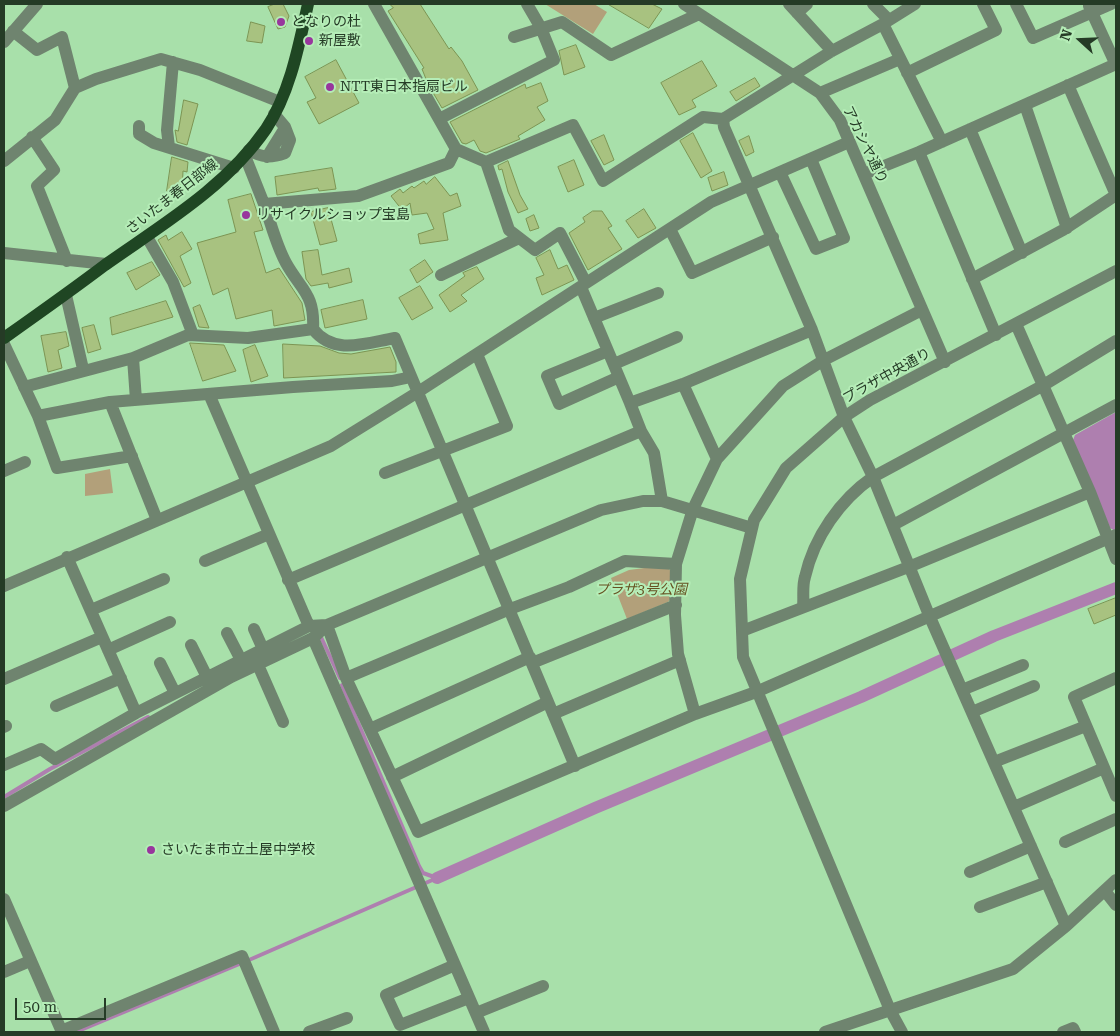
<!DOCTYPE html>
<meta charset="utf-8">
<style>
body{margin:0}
#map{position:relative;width:1120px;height:1036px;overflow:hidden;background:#a8e0aa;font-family:"Roboto Serif",serif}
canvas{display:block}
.frame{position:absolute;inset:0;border:5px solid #253b26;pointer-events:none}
.north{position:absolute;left:1055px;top:15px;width:50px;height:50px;-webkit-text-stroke:4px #b5edb7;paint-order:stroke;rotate:290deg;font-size:14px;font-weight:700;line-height:20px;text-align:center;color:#253b26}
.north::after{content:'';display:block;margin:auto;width:18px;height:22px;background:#253b26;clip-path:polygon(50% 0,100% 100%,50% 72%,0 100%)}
.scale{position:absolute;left:15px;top:998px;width:91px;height:22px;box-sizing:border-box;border:2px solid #253b26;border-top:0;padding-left:6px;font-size:15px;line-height:18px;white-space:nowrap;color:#253b26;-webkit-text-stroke:4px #b5edb7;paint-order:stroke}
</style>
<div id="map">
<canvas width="1120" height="1036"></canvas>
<div class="frame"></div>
<div class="north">N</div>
<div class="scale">50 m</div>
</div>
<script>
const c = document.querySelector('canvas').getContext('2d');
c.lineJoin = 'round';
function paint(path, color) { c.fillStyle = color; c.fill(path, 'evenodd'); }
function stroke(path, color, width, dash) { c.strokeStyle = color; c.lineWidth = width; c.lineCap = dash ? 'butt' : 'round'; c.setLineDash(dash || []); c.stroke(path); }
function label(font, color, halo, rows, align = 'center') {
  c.font = font + ' "Roboto Serif","Noto Sans JP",serif'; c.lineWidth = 4; c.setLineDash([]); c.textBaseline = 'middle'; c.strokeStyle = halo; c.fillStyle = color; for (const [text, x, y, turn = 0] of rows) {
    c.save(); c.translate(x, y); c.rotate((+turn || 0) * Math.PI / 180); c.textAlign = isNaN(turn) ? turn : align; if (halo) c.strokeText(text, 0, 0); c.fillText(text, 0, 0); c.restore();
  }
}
paint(new Path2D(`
 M545,4H594L607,12L593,34Z
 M110,469L113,493L85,496V474Z
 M652,567L669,569L674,575L672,597L668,602L627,619L611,578L629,570Z`), '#b2a07a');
paint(new Path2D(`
 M1116,412V531H1115L1110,528L1073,440L1075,435Z`), '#ae7faf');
stroke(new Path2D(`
 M320,635L340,678
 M342,685L419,866L423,873L437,878
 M4,797L50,769L148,717
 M76,1032L249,960L437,878`), '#ae7faf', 4);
stroke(new Path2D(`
 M437,878L595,808L861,697L994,636L1116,588`), '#ae7faf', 12);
const building = new Path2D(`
 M275,4H283L289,16L285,27L278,29L268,7Z
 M390,4H420L449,49L451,47L462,61L478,90L442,108L428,84L422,69L424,68L388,11L393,8Z
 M608,4H652L662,9L649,28Z
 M251,22L265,26L262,43L247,41Z
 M576,45L585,67L564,75L559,51Z
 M336,60L359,103L319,124L307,102L316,98L305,77Z
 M702,61L717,86L692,100L696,107L679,115L661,83Z
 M755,78L760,86L736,101L730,92Z
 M541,83L548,101L537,107L545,120L518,136L520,139L486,153L480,151L474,140L466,144L462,143L450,122L525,84L526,88Z
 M184,100L198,104L187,145L177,142L175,130L178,131Z
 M693,133L712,171L701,178L680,141Z
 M604,135L614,160L604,165L591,141Z
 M749,136L754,152L746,156L739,141Z
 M172,157L188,162L187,172L183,171L182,191H167Z
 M574,160L584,185L568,192L558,167Z
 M508,161L520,195L528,209L518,213L508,192L502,169L499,170L498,166Z
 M332,168L336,189L319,191L318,188L277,195L275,177Z
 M724,172L728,185L712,191L708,178Z
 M435,177L450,196L457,193L461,206L443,213L448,240L420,244L418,234L434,229L427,213L412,215L410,203L402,210L391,196L400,189L403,193L412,186L414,188L424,181L426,184Z
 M251,194L263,230L254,232L266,273L279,268L302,303L305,320L274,326L272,310L236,319L228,288L213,295L197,243L236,232L228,200Z
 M328,208L337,241L320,245L311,212Z
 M644,209L656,228L638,238L626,221Z
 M593,211H602L612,226L608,228L622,249L588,270L569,233L585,222L583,218Z
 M534,215L539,228L530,231L526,219Z
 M182,232L192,249L180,256L191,283L184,287L158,240L166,235L168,240Z
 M318,250L322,275L349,268L352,282L329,288L328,283L311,286L306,279L302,252Z
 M550,250L558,269L567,265L574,280L542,295L536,278L544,275L536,258Z
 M425,260L433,272L417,283L410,270Z
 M152,262L160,275L136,290L127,273Z
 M477,267L484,279L461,295L467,301L450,312L439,295L465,276L463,273Z
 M420,286L433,308L412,320L399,298Z
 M363,300L367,319L325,328L321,310Z
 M166,301L173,317L112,335L110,318Z
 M200,305L209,328L199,327L193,308Z
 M94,325L101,349L88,353L82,328Z
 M66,332L69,346L58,350L62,368L48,372L41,336Z
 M190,343L224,345L236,371L203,381Z
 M283,344L320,346L339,353L351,354L390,347L396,362V372L284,378Z
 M255,345L268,376L251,382L243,350Z
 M1116,598V615L1094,624L1088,609Z`);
paint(building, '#a8c280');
stroke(building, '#7c9453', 1);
stroke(new Path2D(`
 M374,4L456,149L449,163L358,196L264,204C271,223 276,245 286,263C301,290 315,294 313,329C334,356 366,343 395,338L575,766
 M684,4L820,93L840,120L945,362
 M789,4L832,51
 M873,4L889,20
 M1016,4L1033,38L1111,4
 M1089,6L1116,65
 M797,13L807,4
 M883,24L942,142
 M13,31L37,50L62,37L75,88
 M514,37L562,22L611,55L699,14
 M4,42L37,4
 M907,73L996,30L983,4
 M1068,85L1116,195
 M820,93L900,59
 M1025,105L1067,228
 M441,118L554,60L541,28L527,4
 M723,119L724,127L812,330L844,417L873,477L929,615L1066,926
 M139,126V134L154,143L234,168
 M970,129L1022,253
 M32,137L54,170L37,186L67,261
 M169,147L167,130L173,62
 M456,149L486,162L509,230L535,250L560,233L586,283
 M249,150C262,158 271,158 285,153L290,140L285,127L274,114
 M919,152L996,335
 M245,156L264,204
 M267,157L285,128
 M4,161L55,120L75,88L96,79L161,59L200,70L280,102
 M486,162L573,125L603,181L703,117L723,119L832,51L883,24L915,4
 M780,172L816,249L844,238L811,159
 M864,174L919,152L1116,64
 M670,229L692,273L773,237
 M147,237L173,282L193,335
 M4,253L106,264
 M441,275L519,238
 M972,279L1063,230L1116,195
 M581,287L630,403
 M66,295L83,369
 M594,318L658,293
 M1016,324L1090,492L1116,559
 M4,344L38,416L57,468L132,456
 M608,351L547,376L559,404L619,377
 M614,364L677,337
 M683,384L717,459
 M24,387L133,358
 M209,394L309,626
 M136,400L133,358L188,335L248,338L313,329
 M110,402L157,520
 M38,416L110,402L293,387L392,381L411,377
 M4,471L25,462
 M385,473L507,426L477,354
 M662,501L654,453L641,431L630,403L683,384L812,330
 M893,525L1116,405
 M67,557L136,713
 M205,561L269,534
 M288,580L641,431
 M4,586L331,446L418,392L711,202L849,142
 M803,607C804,598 802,586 805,577C814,537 840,500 873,477L1042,386L1116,341
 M91,610L164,579
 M254,629L263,649
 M742,631L911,566L1090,492
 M227,633L241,660
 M313,638L484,1032
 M191,645L207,677
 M108,650L170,622
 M160,663L175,693
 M532,663L676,605
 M258,665L283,722
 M346,678L510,609L569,587L625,561L676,564
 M1116,678L1074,697L1116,796
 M4,679L102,637
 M962,690L1023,665
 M56,706L121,678
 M972,712L1034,686
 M553,714L680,660
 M695,714L678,654L675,615L676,564L693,509L717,459L783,386L824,360L922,310
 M4,727L6,726
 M370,729L530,657
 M994,762L1086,726
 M4,765L41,749L55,759L136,713L309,626L327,625L601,510L643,501H662L752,528
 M392,777L548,702
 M4,806L231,677L313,638L327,625L346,678L418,832L695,714L756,692L1116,535
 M1014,807L1104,768
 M1065,842L1116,819
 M970,872L1031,846
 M1105,891L1116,905
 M4,899L62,1032
 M980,907L1047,882
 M455,965L386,995L400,1025L469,998
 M4,972L30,961
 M476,1013L543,986
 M61,1031L242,956L274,1032
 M309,1032L347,1018
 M825,1032L1013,969L1066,926L1116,880
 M902,1032L890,1010L743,657L740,579L754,520L786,468L844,417L870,400L1116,271
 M1063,1032L1073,1028L1075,1032`), '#6f846f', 12);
stroke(new Path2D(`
 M4,338C38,314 72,290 105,265C163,224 225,188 266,129C290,93 299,45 308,4`), '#1f4623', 12);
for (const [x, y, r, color] of [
 [281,22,5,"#98369d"],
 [309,41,5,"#98369d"],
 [330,87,5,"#98369d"],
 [246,215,5,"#98369d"],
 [151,850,5,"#98369d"]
]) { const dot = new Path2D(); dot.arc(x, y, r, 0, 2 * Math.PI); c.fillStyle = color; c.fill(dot); stroke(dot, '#b5edb7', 2); }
label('14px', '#253b26', '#b5edb7', [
 ["となりの杜",291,22],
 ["新屋敷",319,41],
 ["NTT東日本指扇ビル",340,87],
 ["リサイクルショップ宝島",256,215],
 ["さいたま市立土屋中学校",161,850]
], 'left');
label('14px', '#253b26', '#b5edb7', [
 ["アカシヤ通り",865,145,64],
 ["さいたま春日部線",172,197,-38],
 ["プラザ中央通り",887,376,-29]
]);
label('italic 14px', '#665222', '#b5edb7', [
 ["プラザ3号公園",641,590]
]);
</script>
